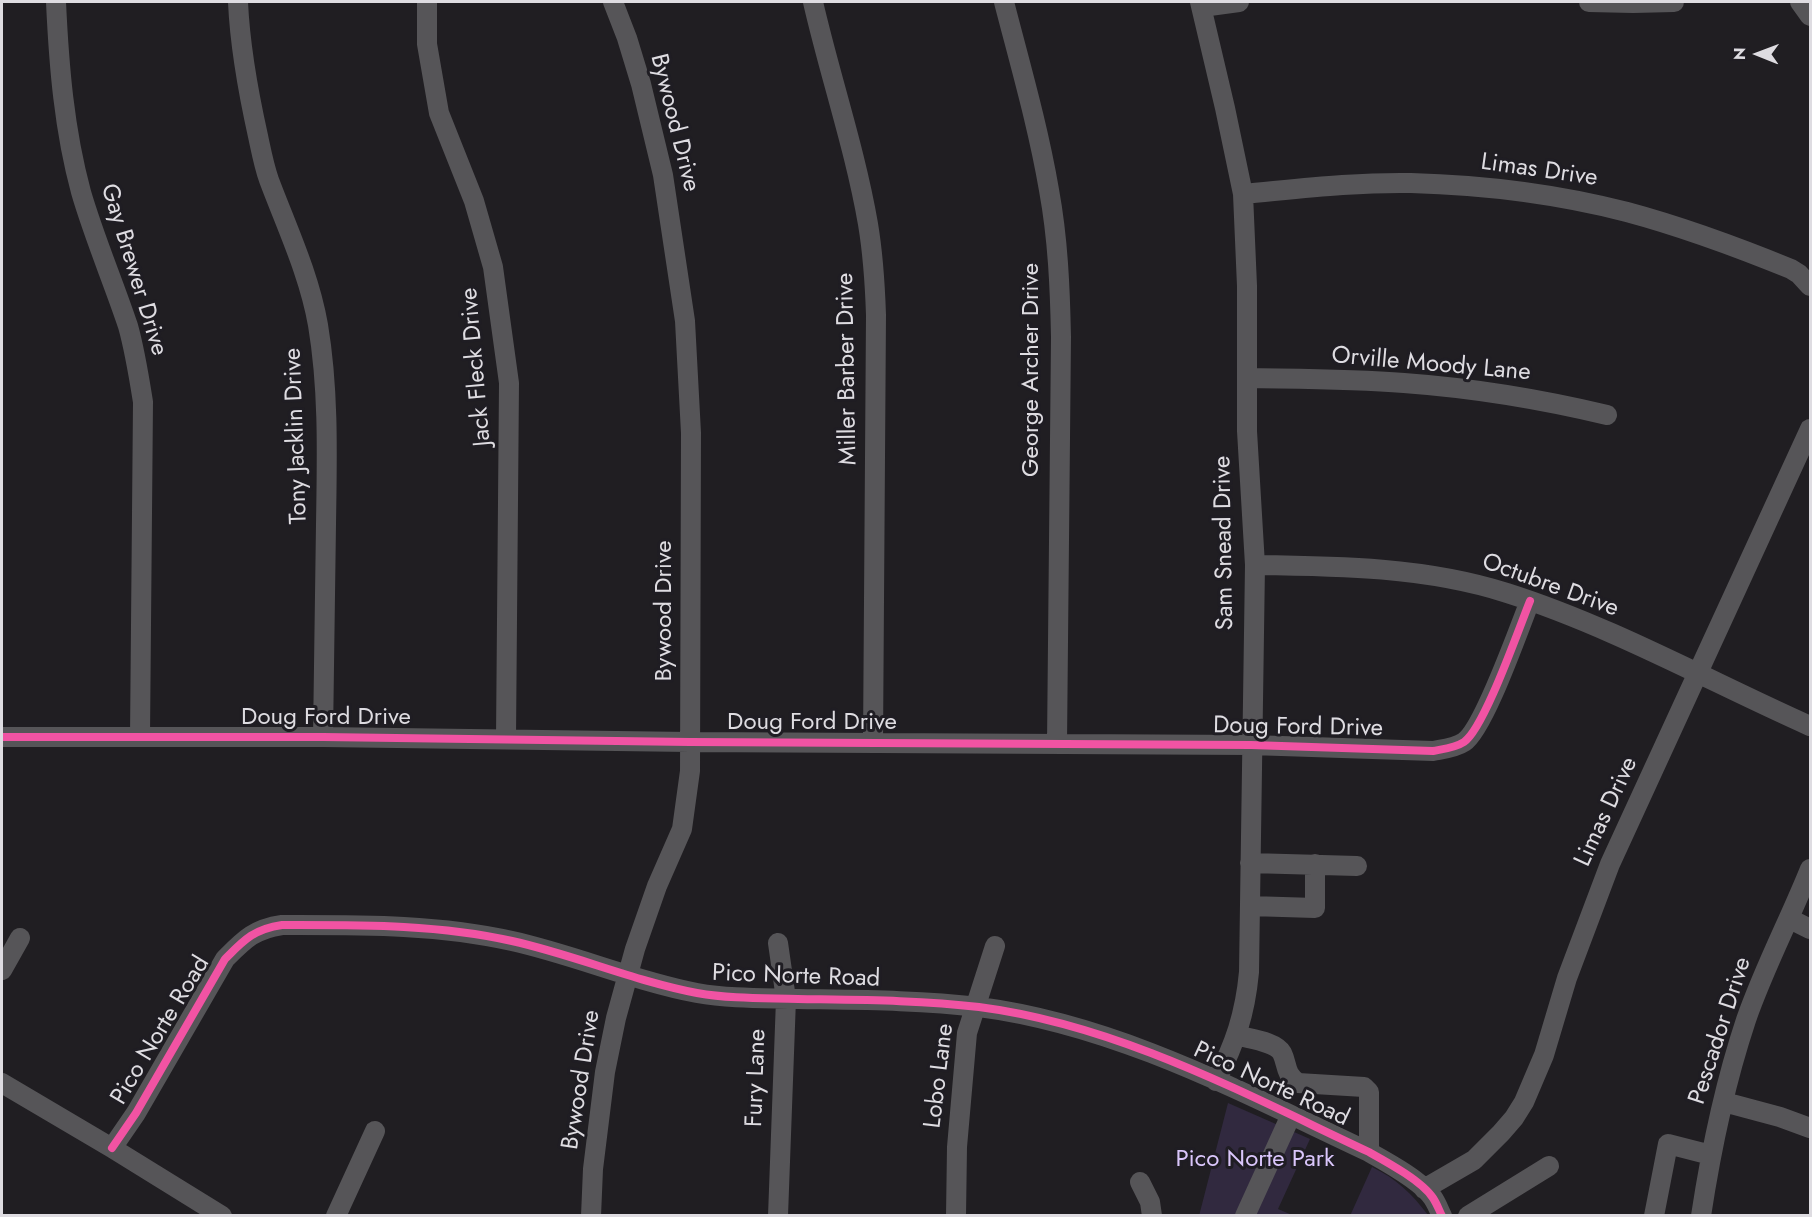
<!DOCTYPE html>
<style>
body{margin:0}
#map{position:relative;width:1812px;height:1217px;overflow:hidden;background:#201e22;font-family:Jost,sans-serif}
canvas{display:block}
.frame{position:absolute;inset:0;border:3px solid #dedce1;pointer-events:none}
.north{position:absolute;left:1728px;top:24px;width:60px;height:60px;-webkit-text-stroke:4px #1f1d23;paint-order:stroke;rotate:271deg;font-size:16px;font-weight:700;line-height:24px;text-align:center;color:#dedce1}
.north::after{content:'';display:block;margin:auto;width:21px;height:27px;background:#dedce1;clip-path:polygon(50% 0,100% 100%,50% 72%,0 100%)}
</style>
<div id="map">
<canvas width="1812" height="1217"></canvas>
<div class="frame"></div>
<div class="north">N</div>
</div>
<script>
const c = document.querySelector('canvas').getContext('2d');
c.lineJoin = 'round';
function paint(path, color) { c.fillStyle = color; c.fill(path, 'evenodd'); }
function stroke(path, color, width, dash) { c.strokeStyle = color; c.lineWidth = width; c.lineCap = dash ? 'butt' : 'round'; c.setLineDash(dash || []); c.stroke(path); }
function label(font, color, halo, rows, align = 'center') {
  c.font = font + ' Jost,sans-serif'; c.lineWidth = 6; c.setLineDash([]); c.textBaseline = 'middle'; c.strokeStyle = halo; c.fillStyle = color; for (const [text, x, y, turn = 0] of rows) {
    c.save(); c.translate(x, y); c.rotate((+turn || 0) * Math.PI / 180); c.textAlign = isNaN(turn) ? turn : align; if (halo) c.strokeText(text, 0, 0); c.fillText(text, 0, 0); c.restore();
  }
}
paint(new Path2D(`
 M1228,1103L1310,1139L1278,1209L1292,1215L1199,1216Z
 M1372,1167C1397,1179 1412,1194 1428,1215L1350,1216Z`), '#31293f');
stroke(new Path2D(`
 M56,2C59,66 64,129 81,192C94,237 113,281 128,326C135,351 139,377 143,402L140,736
 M238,2C240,47 248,91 258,136C261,150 264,166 269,180C287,228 309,274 318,325C329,391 327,458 326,524C325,595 324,666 323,737
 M427,2V44L439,113L474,201L493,267L509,383L506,738
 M813,2C830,76 855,149 868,224C873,254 875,285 876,315L873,743
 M1004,2C1020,64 1038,126 1049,190C1058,239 1060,288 1061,337L1057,744
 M1200,2L1225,108L1243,194L1247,286V431L1255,565L1249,972C1245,1015 1235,1043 1216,1081
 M1589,2L1633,3L1674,2
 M1800,2L1810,16
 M1202,7L1239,2
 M1243,194C1298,189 1355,182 1411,183C1484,185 1557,194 1627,212C1683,227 1737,247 1791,269L1799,274L1810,286
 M1248,378C1300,379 1352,379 1404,383C1472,388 1540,399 1607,415
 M1255,565C1338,566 1426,567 1507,593C1611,626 1711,682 1810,726
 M2,737H323L690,742L1251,745L1433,751C1443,749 1455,748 1464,742C1484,729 1519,628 1530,601
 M1250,863L1357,866
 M1250,906L1315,908V864
 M1790,919L1810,929
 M778,943L786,999L778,1216
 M2,970L20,938
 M1236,1035C1249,1039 1275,1041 1282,1053C1288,1065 1284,1073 1298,1083L1364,1087L1369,1092V1152
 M2,1083L112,1148L222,1216
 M1724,1102L1780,1117L1810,1128
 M112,1148L136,1113L225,959C244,940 254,929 282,925C359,925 437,924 512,941C575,955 634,981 697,993C731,999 764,998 798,999C859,1000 919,1000 979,1007C1118,1025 1243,1093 1369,1152C1387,1162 1422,1181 1433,1198C1437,1204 1439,1210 1442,1216
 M1140,1182L1150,1202L1152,1216
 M1424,1189L1474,1160L1501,1133L1514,1118L1524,1102L1544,1055L1567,978L1610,864L1810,429
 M336,1216L375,1131
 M591,1216L593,1169L605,1072L616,1018L635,949L657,886L682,829L690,771L691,433L685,321L663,175L641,84L627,38L613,2
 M956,1216L957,1147L967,1033L995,946
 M1245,1216L1291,1115
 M1468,1216L1549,1166
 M1654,1216L1668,1144L1711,1155
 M1701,1216C1711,1150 1725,1083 1746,1020C1764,968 1790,919 1810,869`), '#565558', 20);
stroke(new Path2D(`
 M2,737H323L690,742L1251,745L1433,751C1443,749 1455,748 1464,742C1484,729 1519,628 1530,601
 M112,1148L136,1113L225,959C244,940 254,929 282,925C359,925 437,924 512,941C575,955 634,981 697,993C731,999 764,998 798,999C859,1000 919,1000 979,1007C1118,1025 1243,1093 1369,1152C1387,1162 1422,1181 1433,1198C1437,1204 1439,1210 1442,1216`), '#f153a3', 8);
label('24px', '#dedce1', '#1f1d23', [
 ["Bywood Drive",674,123,76],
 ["Limas Drive",1539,171,8],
 ["Gay Brewer Drive",133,270,73],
 ["Orville Moody Lane",1431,365,5],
 ["Jack Fleck Drive",477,367,-95],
 ["Miller Barber Drive",848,369,-91],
 ["George Archer Drive",1032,370,-90],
 ["Tony Jacklin Drive",297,436,-92],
 ["Sam Snead Drive",1225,543,-91],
 ["Octubre Drive",1550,586,20],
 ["Bywood Drive",665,611,-90],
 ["Doug Ford Drive",326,718],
 ["Doug Ford Drive",812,723],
 ["Doug Ford Drive",1298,728,1],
 ["Limas Drive",1607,812,-65],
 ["Pico Norte Road",796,977,2],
 ["Pico Norte Road",161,1031,-59],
 ["Pescador Drive",1721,1031,-72],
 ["Lobo Lane",940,1076,-83],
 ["Fury Lane",757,1078,-88],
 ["Bywood Drive",582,1080,-81],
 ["Pico Norte Road",1271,1085,25]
]);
label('24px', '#dac6fb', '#1f1d23', [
 ["Pico Norte Park",1255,1160]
]);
</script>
